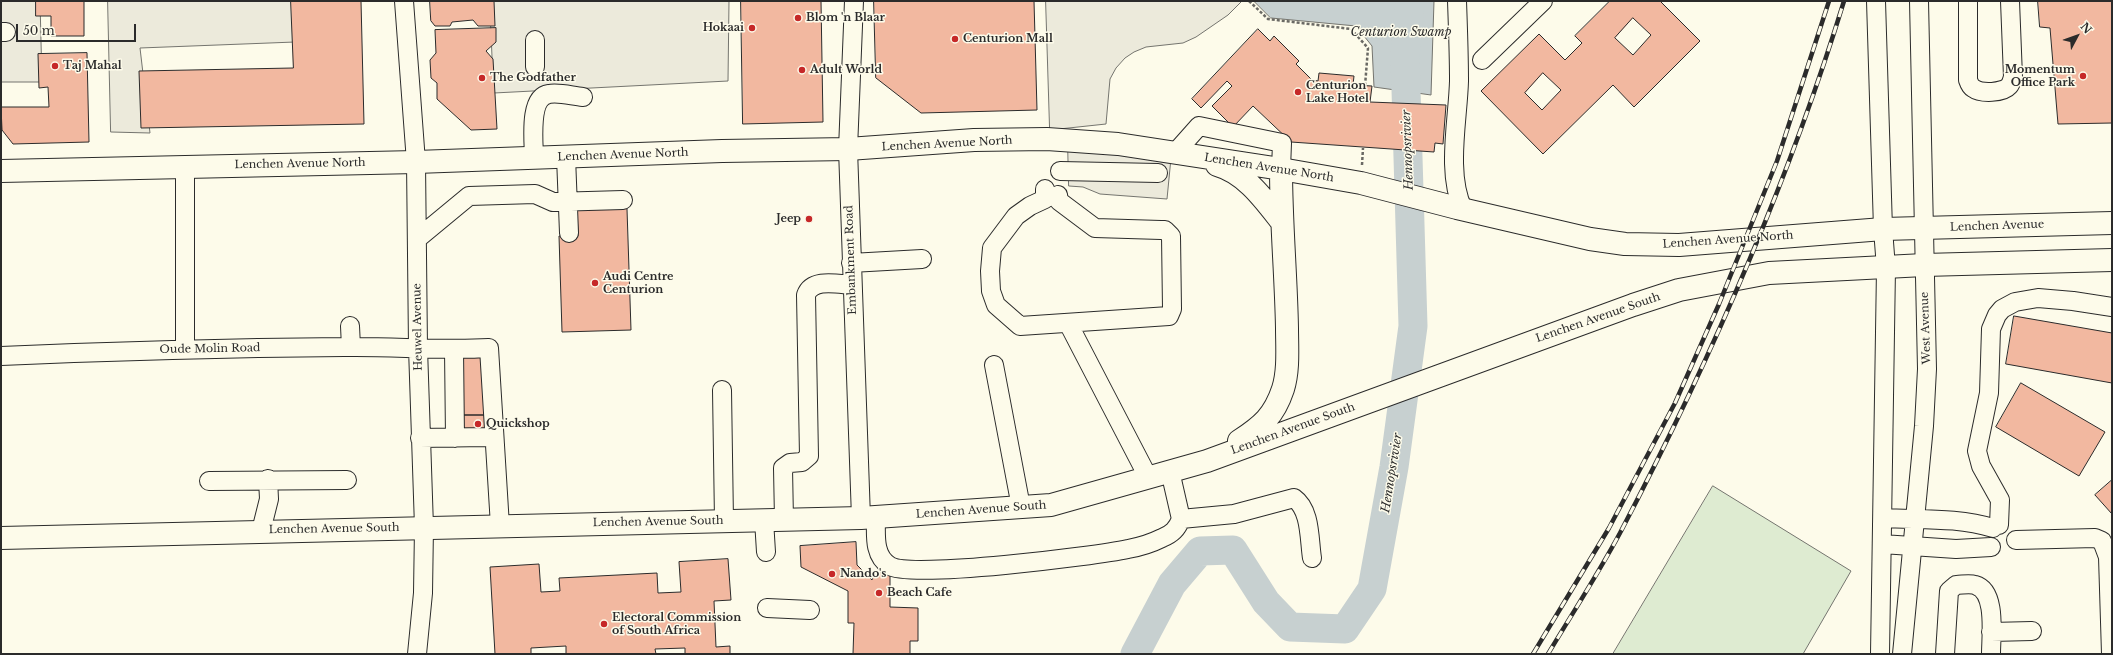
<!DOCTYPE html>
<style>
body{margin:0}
#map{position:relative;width:2113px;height:655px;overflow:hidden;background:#fdfbea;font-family:"Libre Baskerville",serif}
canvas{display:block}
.frame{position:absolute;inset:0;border:2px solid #2b2b2b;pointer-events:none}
.north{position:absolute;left:2057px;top:16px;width:40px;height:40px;-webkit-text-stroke:3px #fdfbea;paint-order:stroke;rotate:49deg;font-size:11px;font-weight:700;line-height:16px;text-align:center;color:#2b2b2b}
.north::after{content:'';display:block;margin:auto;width:14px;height:18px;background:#2b2b2b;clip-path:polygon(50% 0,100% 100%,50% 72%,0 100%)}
.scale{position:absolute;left:16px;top:24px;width:120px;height:18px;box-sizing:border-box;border:2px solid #2b2b2b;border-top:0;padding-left:5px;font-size:12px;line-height:14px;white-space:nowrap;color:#2b2b2b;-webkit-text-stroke:3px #fdfbea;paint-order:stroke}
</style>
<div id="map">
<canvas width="2113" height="655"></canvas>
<div class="frame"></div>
<div class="north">N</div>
<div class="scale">50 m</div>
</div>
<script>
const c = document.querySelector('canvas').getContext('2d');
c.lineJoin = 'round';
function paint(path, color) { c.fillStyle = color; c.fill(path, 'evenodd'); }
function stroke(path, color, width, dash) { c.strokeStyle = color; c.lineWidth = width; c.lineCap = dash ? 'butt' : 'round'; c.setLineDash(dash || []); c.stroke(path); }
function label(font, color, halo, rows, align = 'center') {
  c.font = font + ' "Libre Baskerville",serif'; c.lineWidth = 3; c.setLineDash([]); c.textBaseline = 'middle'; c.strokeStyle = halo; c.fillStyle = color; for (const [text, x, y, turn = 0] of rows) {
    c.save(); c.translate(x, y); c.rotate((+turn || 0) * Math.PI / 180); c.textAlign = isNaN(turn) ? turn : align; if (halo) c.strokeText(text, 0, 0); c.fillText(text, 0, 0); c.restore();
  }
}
const green = new Path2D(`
 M1713,486L1851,571L1803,654H1613Z`);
paint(green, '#deebd1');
stroke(green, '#74746e', 1);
const parking = new Path2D(`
 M1,1H40L42,82H1Z
 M108,1H294L295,42L140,48L150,133L111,132Z
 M490,1H729L728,81L494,93Z
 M1046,1H1242L1228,15L1196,37L1183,43L1146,47L1134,52L1125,58L1116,68L1110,79L1106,124L1050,130Z
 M1068,144L1171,158L1167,199L1100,194L1083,187L1069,186Z`);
paint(parking, '#eceadb');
stroke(parking, '#74746e', 1);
const water = new Path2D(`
 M1254,1H1434L1431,95L1374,87L1372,46L1356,26L1271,18Z`);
paint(water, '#c7d0d0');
stroke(water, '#74746e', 1);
stroke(new Path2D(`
 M1135,654L1172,584L1200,551L1233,550L1266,602L1290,627L1345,629L1372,589L1394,467L1413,326L1405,56L1410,1`), '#c7d0d0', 29);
const building = new Path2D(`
 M36,1H84V36H51V16H36Z
 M291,1H361L364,124L141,128L139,71L293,68Z
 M430,1H494L495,26H478L473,20L452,22L450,26H435L431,21Z
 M741,1H821L823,122L743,124Z
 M874,1H1034L1037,110L921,113L876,78Z
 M1610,1H1660L1700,41L1634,107L1613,85L1543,154L1481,91L1539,34L1565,60L1582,43L1575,36ZM1633,18L1651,35L1633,55L1615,38ZM1543,73L1561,90L1542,110L1525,93Z
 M2038,1H2112V123L2058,124L2050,28L2040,27Z
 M496,28V42L486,51L493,59L497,129L471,130L437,99V83L431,78L430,60L436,53L435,30Z
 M1258,29L1270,41L1274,36L1299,61L1296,64L1312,80L1318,81L1319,73L1354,76L1353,85L1372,86L1370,102L1446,105L1443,144L1435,143L1434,152L1291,142L1253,106L1233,127L1212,106L1232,86L1227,81L1201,108L1192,99Z
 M87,53L89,142L13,144L2,130L1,107H49L48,87L39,88L38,54Z
 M627,209L631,330L562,332L559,236H578L577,210Z
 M2014,316L2112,333V383L2006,364Z
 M483,354L486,415H463L461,355Z
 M2021,383L2105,432L2079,476L1996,427Z
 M463,415H486V435H464Z
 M2112,480V514L2095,495Z
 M856,542L857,565L872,580L874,571L890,574V607L918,608V641H910V654H853L854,623H848V591L801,567L800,546Z
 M728,559L731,600L714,601L716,647L730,646V654H685V648L655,649L656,654H566V646L531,648V654H495L490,567L539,564L541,592L560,591L559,578L657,573L658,593L681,592L679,562Z`);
paint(building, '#f2b8a0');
stroke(building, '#2b2b2b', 1);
const minor = new Path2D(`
 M404,1L416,162L418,348L424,527L423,593L417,654
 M854,1L848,149L861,518
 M1457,1C1458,28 1459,55 1459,81C1458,120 1446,173 1463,209
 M1876,1L1883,229L1886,268L1880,654
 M1968,1V80C1969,83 1971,87 1973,88C1981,94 2003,93 2009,86C2011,84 2012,80 2013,77L2010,1
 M1,32H6
 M535,40V67
 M1482,60L1543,1
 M1175,153L1199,126L1282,143L1281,169
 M566,157L569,233
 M534,158C534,142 528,97 549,94C559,92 572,96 583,97
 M185,167V349
 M1060,171L1158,173
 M1045,189V199L1030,206L1016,216L992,248L990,271L991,291L996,305L1020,326L1169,316L1172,309L1171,236L1165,230H1161L1095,228L1059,201L1058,195
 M417,239L469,196L535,194L553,202L623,200
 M851,263L922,259
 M1068,323L1148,477
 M350,326L351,347
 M454,350L455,438
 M1,356C115,351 229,348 344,347C392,346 441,351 489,348L500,526
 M994,365L1021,507
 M722,390L724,521
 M420,438L486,437L494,439
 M209,481L347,480
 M876,517C876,534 873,556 890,566C911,579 1096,556 1128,549C1139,547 1152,543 1162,538C1172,534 1177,529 1181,519L1170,471
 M1884,518C1920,520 1958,517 1993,528
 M1181,519L1234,514L1294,498C1311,510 1309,539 1312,558
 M764,520L766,552
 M784,520L783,468L790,463L802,462L809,456L806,295C812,278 837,284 852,285
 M1999,525L2000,500L1981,466L1977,451L1989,393L1991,329L1997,315L2002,309L2015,302L2038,298L2073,301L2112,307
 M261,531L269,499L268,479
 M2016,540L2095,538L2102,541L2108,557L2111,654
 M1882,544L1956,549L1991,547
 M767,608L810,610
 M1991,632L2032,631
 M1902,654L1924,426L1927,369L1919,1
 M1945,654L1949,591L1956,585C1962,585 1969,583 1975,585C1997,591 1991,635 1991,654`);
const major = new Path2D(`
 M1217,165C1245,173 1263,198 1281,221
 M1,171L416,162L722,151L848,149L974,140L1047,139L1118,144L1281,169L1361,183L1457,208L1590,239L1625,244L1679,245L1883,229L2112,223
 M1239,441C1262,426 1274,416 1283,389C1289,370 1287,347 1287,328C1286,275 1281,222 1281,169
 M1,538L861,518L1051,505L1207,461L1633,305L1679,290L1769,273L1924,265L2112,260`);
stroke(minor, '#2b2b2b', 20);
stroke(major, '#2b2b2b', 24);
stroke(new Path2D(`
 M1249,1L1268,19L1351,29L1368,48L1365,86
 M1362,165L1363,148`), '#6a6964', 2.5, [3, 2]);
stroke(minor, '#fdfbea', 18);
stroke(major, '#fdfbea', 22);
const rail = new Path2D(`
 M1533,654L1609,528L1675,403L1719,304L1777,161L1829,1
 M1548,654C1572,614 1598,574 1620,533C1709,363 1788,184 1844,1`);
stroke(rail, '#2b2b2b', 4.5);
stroke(rail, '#fdfbea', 3, [9]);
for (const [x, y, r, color] of [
 [798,18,4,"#c62828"],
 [752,28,4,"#c62828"],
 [955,39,4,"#c62828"],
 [55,66,4,"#c62828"],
 [802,70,4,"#c62828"],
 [2083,76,4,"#c62828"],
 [482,78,4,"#c62828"],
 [1298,92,4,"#c62828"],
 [809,219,4,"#c62828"],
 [595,283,4,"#c62828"],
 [478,424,4,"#c62828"],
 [832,574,4,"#c62828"],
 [879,593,4,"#c62828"],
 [604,624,4,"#c62828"]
]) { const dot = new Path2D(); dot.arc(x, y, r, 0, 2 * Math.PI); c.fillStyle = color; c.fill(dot); stroke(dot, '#fdfbea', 1.5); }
label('bold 11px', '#2b2b2b', '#fdfbea', [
 ["Blom 'n Blaar",806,18],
 ["Hokaai",744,28,"right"],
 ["Centurion Mall",963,39],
 ["Taj Mahal",63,66],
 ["Adult World",810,70],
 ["Momentum",2075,70,"right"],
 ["Office Park",2075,83,"right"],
 ["The Godfather",490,78],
 ["Centurion",1306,86],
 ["Lake Hotel",1306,99],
 ["Jeep",801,219,"right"],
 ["Audi Centre",603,277],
 ["Centurion",603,290],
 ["Quickshop",486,424],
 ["Nando's",840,574],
 ["Beach Cafe",887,593],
 ["Electoral Commission",612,618],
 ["of South Africa",612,631]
], 'left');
label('11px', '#2b2b2b', '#fdfbea', [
 ["Lenchen Avenue North",947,144,-3],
 ["Lenchen Avenue North",623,155,-2],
 ["Lenchen Avenue North",300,164,-1],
 ["Lenchen Avenue North",1269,168,9],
 ["Lenchen Avenue",1997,226,-2],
 ["Lenchen Avenue North",1728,240,-4],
 ["Embankment Road",851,260,-92],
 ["Lenchen Avenue South",1598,318,-19],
 ["Heuwel Avenue",418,327,-91],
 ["West Avenue",1926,328,-92],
 ["Oude Molin Road",210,349,-1],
 ["Lenchen Avenue South",1293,429,-20],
 ["Lenchen Avenue South",981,510,-4],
 ["Lenchen Avenue South",658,522,-1],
 ["Lenchen Avenue South",334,529,-1]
]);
label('italic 12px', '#2b2b2b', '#fdfbea', [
 ["Centurion Swamp",1401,33],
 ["Hennopsrivier",1408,150,-92],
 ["Hennopsrivier",1392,473,-81]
]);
</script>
